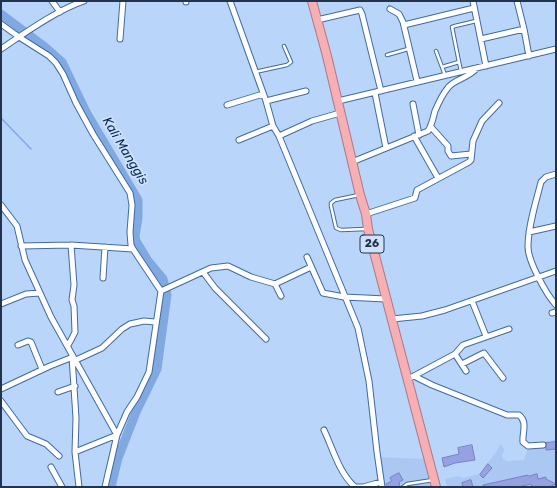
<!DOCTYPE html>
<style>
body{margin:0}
#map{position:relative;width:557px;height:488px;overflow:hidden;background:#bad5fa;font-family:Rubik,sans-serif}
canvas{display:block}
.frame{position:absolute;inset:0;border:2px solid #22344c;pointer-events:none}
</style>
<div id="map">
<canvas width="557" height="488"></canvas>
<div class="frame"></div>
</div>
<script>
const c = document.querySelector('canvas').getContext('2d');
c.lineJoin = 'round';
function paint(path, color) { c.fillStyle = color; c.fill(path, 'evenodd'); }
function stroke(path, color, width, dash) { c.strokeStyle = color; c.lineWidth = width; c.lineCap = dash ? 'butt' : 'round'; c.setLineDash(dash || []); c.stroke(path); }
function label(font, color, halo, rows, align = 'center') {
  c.font = font + ' Rubik,sans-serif'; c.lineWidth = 3.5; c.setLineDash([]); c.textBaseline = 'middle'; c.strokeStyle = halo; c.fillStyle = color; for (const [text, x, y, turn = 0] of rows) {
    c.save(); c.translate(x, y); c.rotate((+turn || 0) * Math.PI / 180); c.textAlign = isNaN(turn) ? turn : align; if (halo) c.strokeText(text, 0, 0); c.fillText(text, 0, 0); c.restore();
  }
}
paint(new Path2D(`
 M556,440V487H447L445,479L459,476L463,478L479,474L497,451L500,444L503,447L504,450L502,456L503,459L507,461L524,460L527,451V444Z
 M380,457L425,459L432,487H385Z`), '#aac8f1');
stroke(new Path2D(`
 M1,118L31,149`), '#80a9e2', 1.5);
stroke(new Path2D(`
 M1,14L45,47L62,62L86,112L138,200V218L135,236L136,241L148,261L163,279L167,295L157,369L136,412L118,458L111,487`), '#80a9e2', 9);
const building = new Path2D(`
 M556,442V449L546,450V443Z
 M472,445L475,460L455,463L444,467L442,458L459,454L458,448Z
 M488,464L492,468L483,478L480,475Z
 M399,473L403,480L399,482L400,487H388L386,484L392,481L390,478Z
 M537,474L538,479L546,477V479L556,484L549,487H532L531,484L518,487H483V485L528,475L529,476Z
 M471,480L473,487H463L462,483Z`);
paint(building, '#96a1e1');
stroke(building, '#7781c3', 1);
const service = new Path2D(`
 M436,51L442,67L459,62L452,27L455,26L476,21
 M387,55L408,49
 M459,62L461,71
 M442,67L445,75
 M255,72L287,65L291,62L284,46
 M359,195L335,200L331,203V206L336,228L341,230L366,229
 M403,487L407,484L433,480`);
const minor = new Path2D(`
 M52,1L60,12
 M186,1V2
 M230,1L266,101L273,126L279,136L358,328L369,381L377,452L382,487
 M473,1L486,66
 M517,1L524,29L529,56
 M390,9L399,14L403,22L417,81
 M317,20L360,10L362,14L381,91
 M1,24L19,37L49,56L56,63L63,74L76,103L93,134L130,193L132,205L130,232L131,245L133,249
 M404,25L474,8
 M120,39L123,1
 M481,39L524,29
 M1,49C25,33 57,10 84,1
 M375,93L386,148
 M266,101L306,91
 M338,101L556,49
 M413,104L419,135
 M227,105L263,94
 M431,127L448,146V151L451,156L471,154
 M279,136L312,121L340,113
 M414,136L438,178
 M239,140L273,126
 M352,162L428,131C432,125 433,118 435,111C438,104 442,95 447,89C453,79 468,79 477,68
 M556,174L546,177L541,182C536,202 528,226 528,247C528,261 546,294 556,305
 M1,205L17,226L25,260L51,317L117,435L75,452L76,418L72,357
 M366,214L415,198L417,190L469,162L471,160L473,141L482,121L499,103
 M529,232L556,226
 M21,246L71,245L133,249L161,291L149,372L137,397L127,412L117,435L105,487
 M307,257L323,293L344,297L386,299
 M203,272L215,288L266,339
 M103,278L105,247
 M275,284L311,267
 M161,291L211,268L228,266L251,277L275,284L281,296
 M472,301L486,336
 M1,304L26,294L40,293
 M552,313L556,312
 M392,319L422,316L445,310L556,271
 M18,345L28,341L31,342L42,369
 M68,345L71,340L75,332L74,306L72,300L74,285L71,245
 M455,354L466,371
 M76,360L102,348L122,329L130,324L144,321L155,322
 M462,364L484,353L503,378
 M414,376L432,385L507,415H519C528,422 522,433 523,442L528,446L543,445
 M412,377L455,354L463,345L509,329
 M1,389L50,366L73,357
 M58,392L75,386
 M1,401L27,436L46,444L59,456
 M324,430C333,449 339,473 355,487H363
 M75,452L79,487
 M51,467L62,487
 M363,487L381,482`);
const trunk = new Path2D(`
 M312,1L327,56L360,195L366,214L368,229L436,487`);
stroke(service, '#416aa2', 4.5);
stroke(minor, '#416aa2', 7);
stroke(trunk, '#aa7884', 10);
stroke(service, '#fff', 2.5);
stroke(minor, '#fff', 5);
stroke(trunk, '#f6b0b4', 8);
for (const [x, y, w] of [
 [372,244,24]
]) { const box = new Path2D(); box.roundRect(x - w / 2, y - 9, w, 18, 3); c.fillStyle = '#cfe1fb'; c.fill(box); stroke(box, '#22344c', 1); }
label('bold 11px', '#22344c', null, [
 ["26",372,244]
]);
label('italic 13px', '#002859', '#cfe1fb', [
 ["Kali Manggis",125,151,59]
]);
</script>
